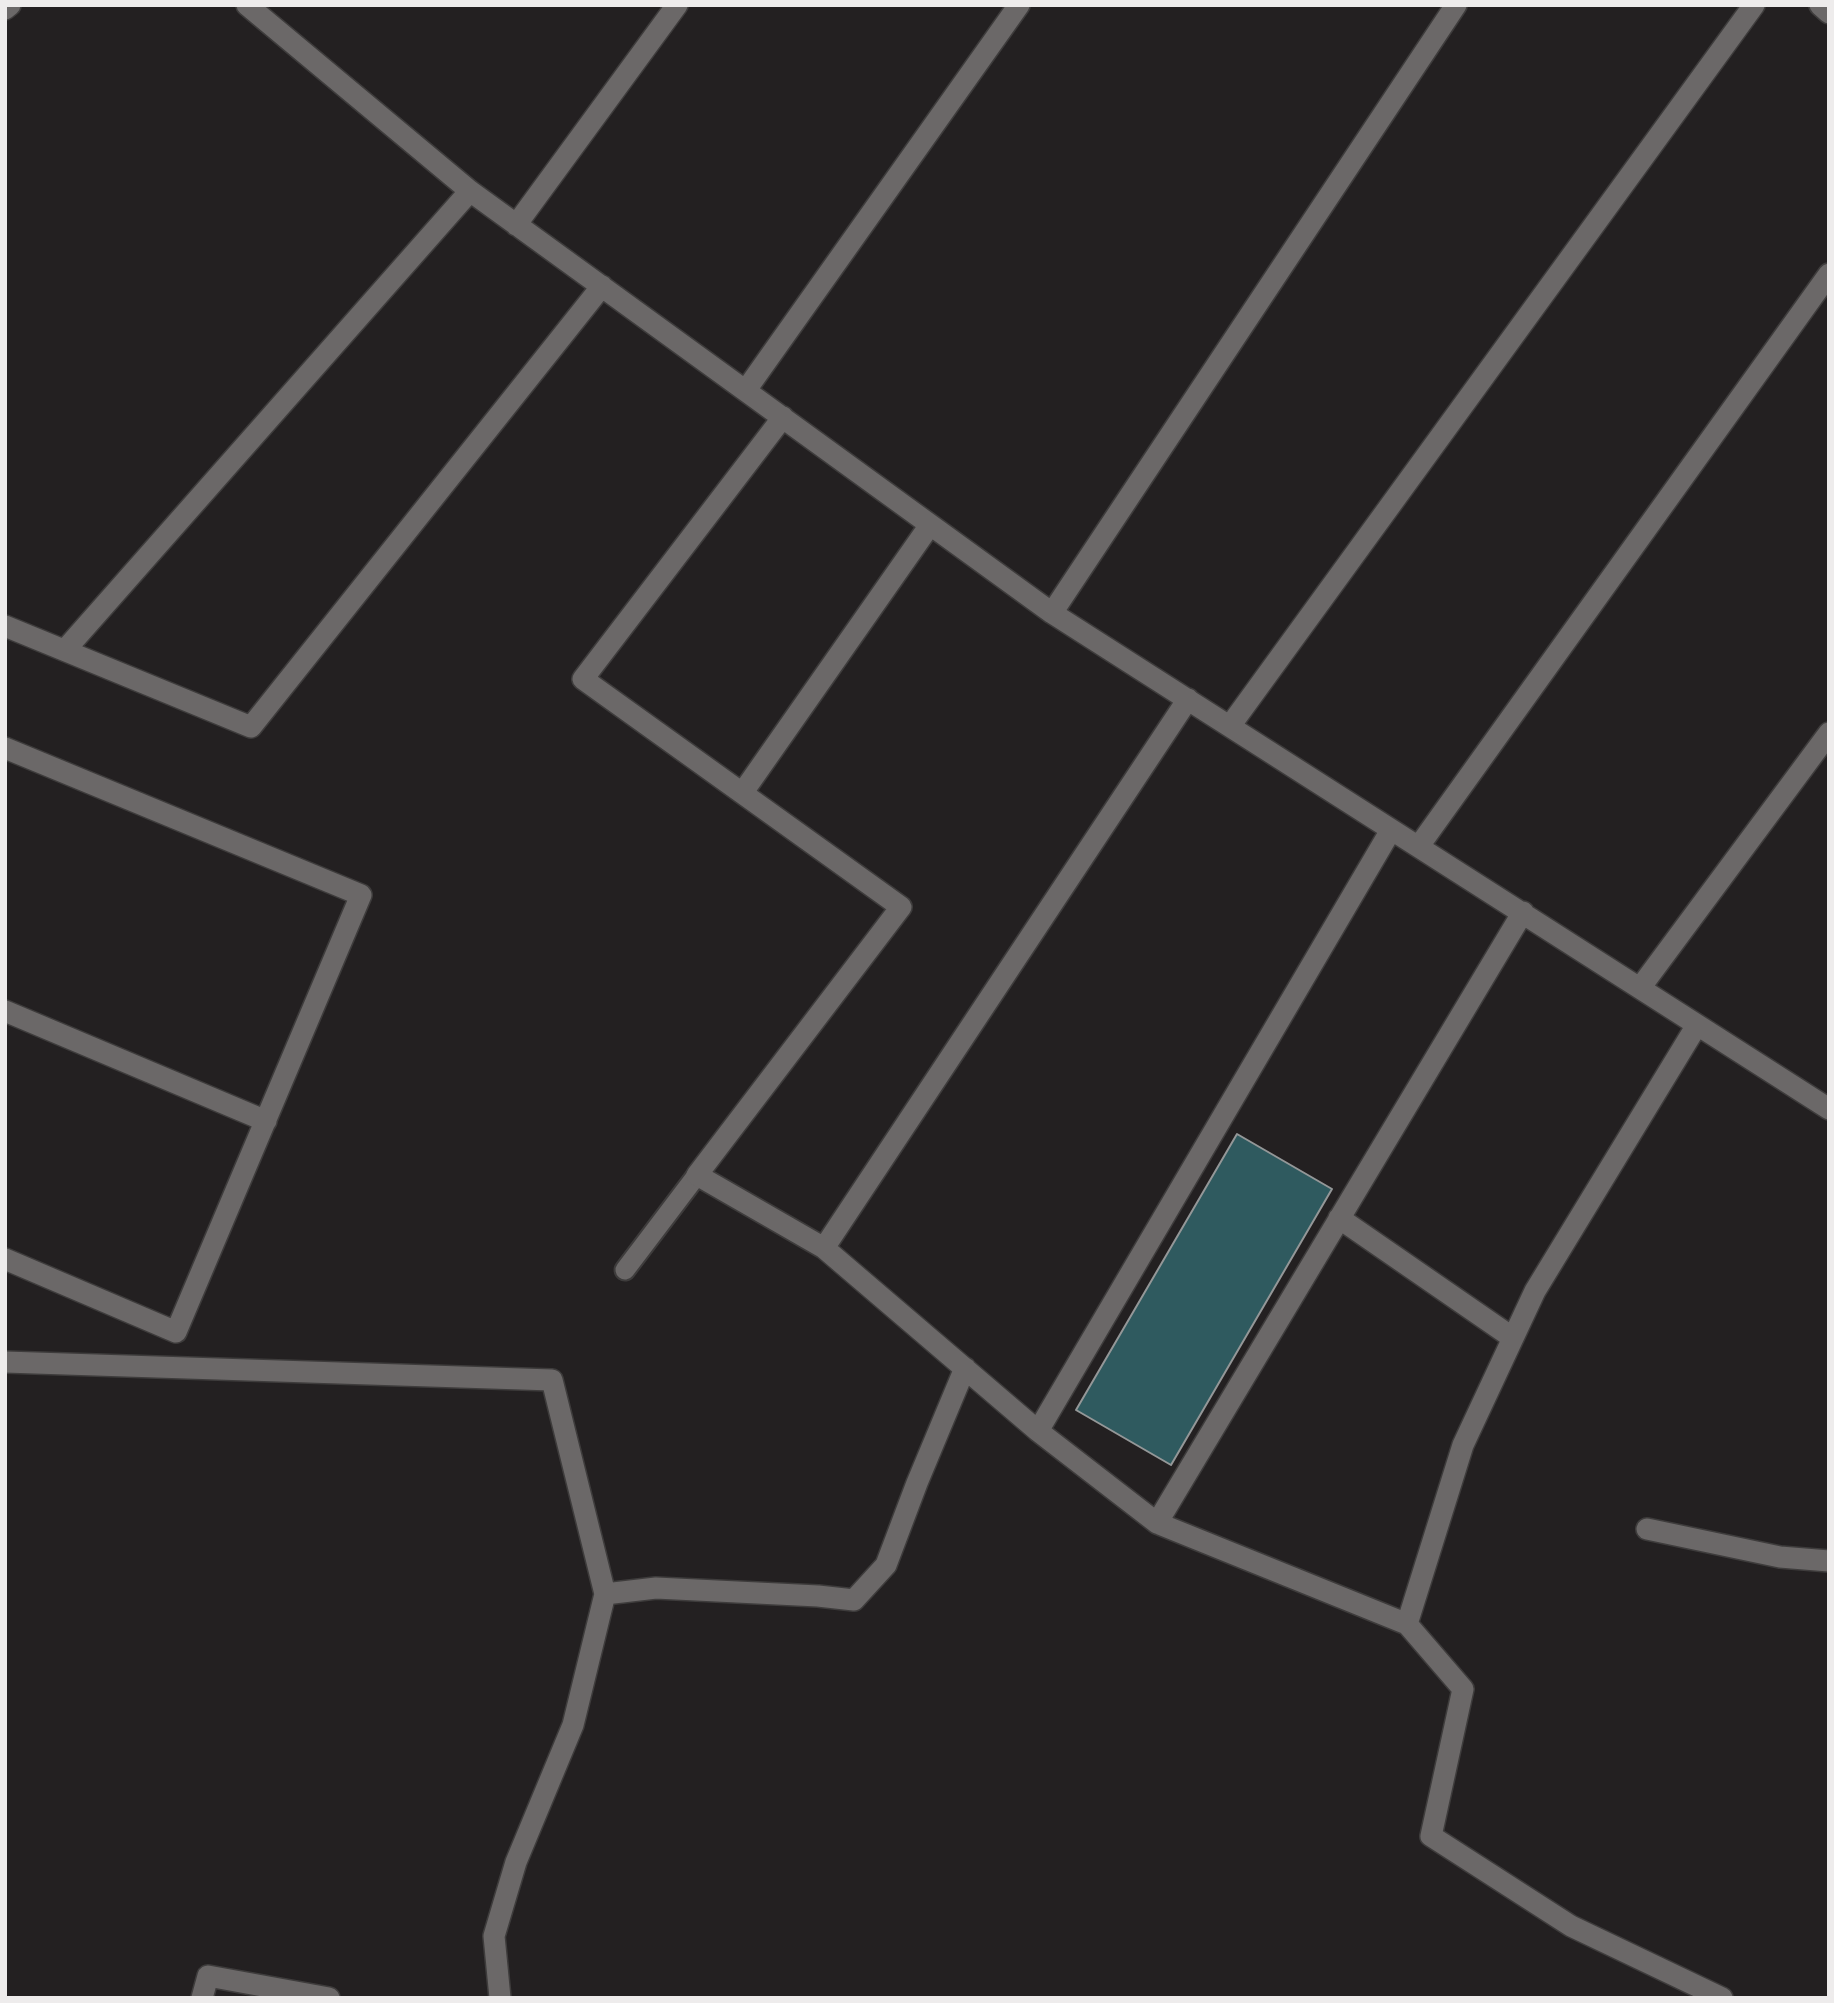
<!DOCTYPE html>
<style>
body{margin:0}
#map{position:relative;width:1834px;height:2003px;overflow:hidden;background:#232021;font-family:"Public Sans",sans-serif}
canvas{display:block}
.frame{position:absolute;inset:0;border:7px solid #eeecec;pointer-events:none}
</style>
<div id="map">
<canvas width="1834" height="2003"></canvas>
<div class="frame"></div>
</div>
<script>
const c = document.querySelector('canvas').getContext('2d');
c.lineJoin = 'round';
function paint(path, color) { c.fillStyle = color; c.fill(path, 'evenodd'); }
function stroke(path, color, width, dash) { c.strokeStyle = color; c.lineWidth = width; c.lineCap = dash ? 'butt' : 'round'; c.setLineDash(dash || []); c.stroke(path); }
const building = new Path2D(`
 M1237,1134L1332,1189L1171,1465L1076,1410Z`);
paint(building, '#2f5a5f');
stroke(building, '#949798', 2);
const lane = new Path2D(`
 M625,1270L697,1175`);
const street = new Path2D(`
 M247,5L470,191L1052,613L1829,1109
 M1820,5L1829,13
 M5,9L10,5
 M516,225L677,5
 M746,390L1019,5
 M783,417L583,679L901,907L697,1175L824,1248L1038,1431L1157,1523L1407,1624L1463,1445L1535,1291L1697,1025
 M1052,613L1456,5
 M5,626L251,727L602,286
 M65,650L470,191
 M1230,726L1754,5
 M5,748L361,895L176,1332L5,1259
 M743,792L930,525
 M1419,846L1829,274
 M1640,988L1829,733
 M5,1011L266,1121
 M1339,1218L1513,1338
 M824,1248L1188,699
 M5,1362L552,1380L605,1594
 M1038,1431L1391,830
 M1157,1523L1523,912
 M1647,1529L1780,1557L1829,1561
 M1407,1624L1463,1689L1431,1836L1571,1926L1722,1998
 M202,1998L208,1976L329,1998
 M500,1998L494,1936L516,1862L573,1725L605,1594L656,1588L818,1596L854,1600L886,1565L917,1483L965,1368`);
stroke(lane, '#3e3c3c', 23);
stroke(street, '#3e3c3c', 24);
stroke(lane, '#6b6868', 19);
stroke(street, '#6b6868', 21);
</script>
